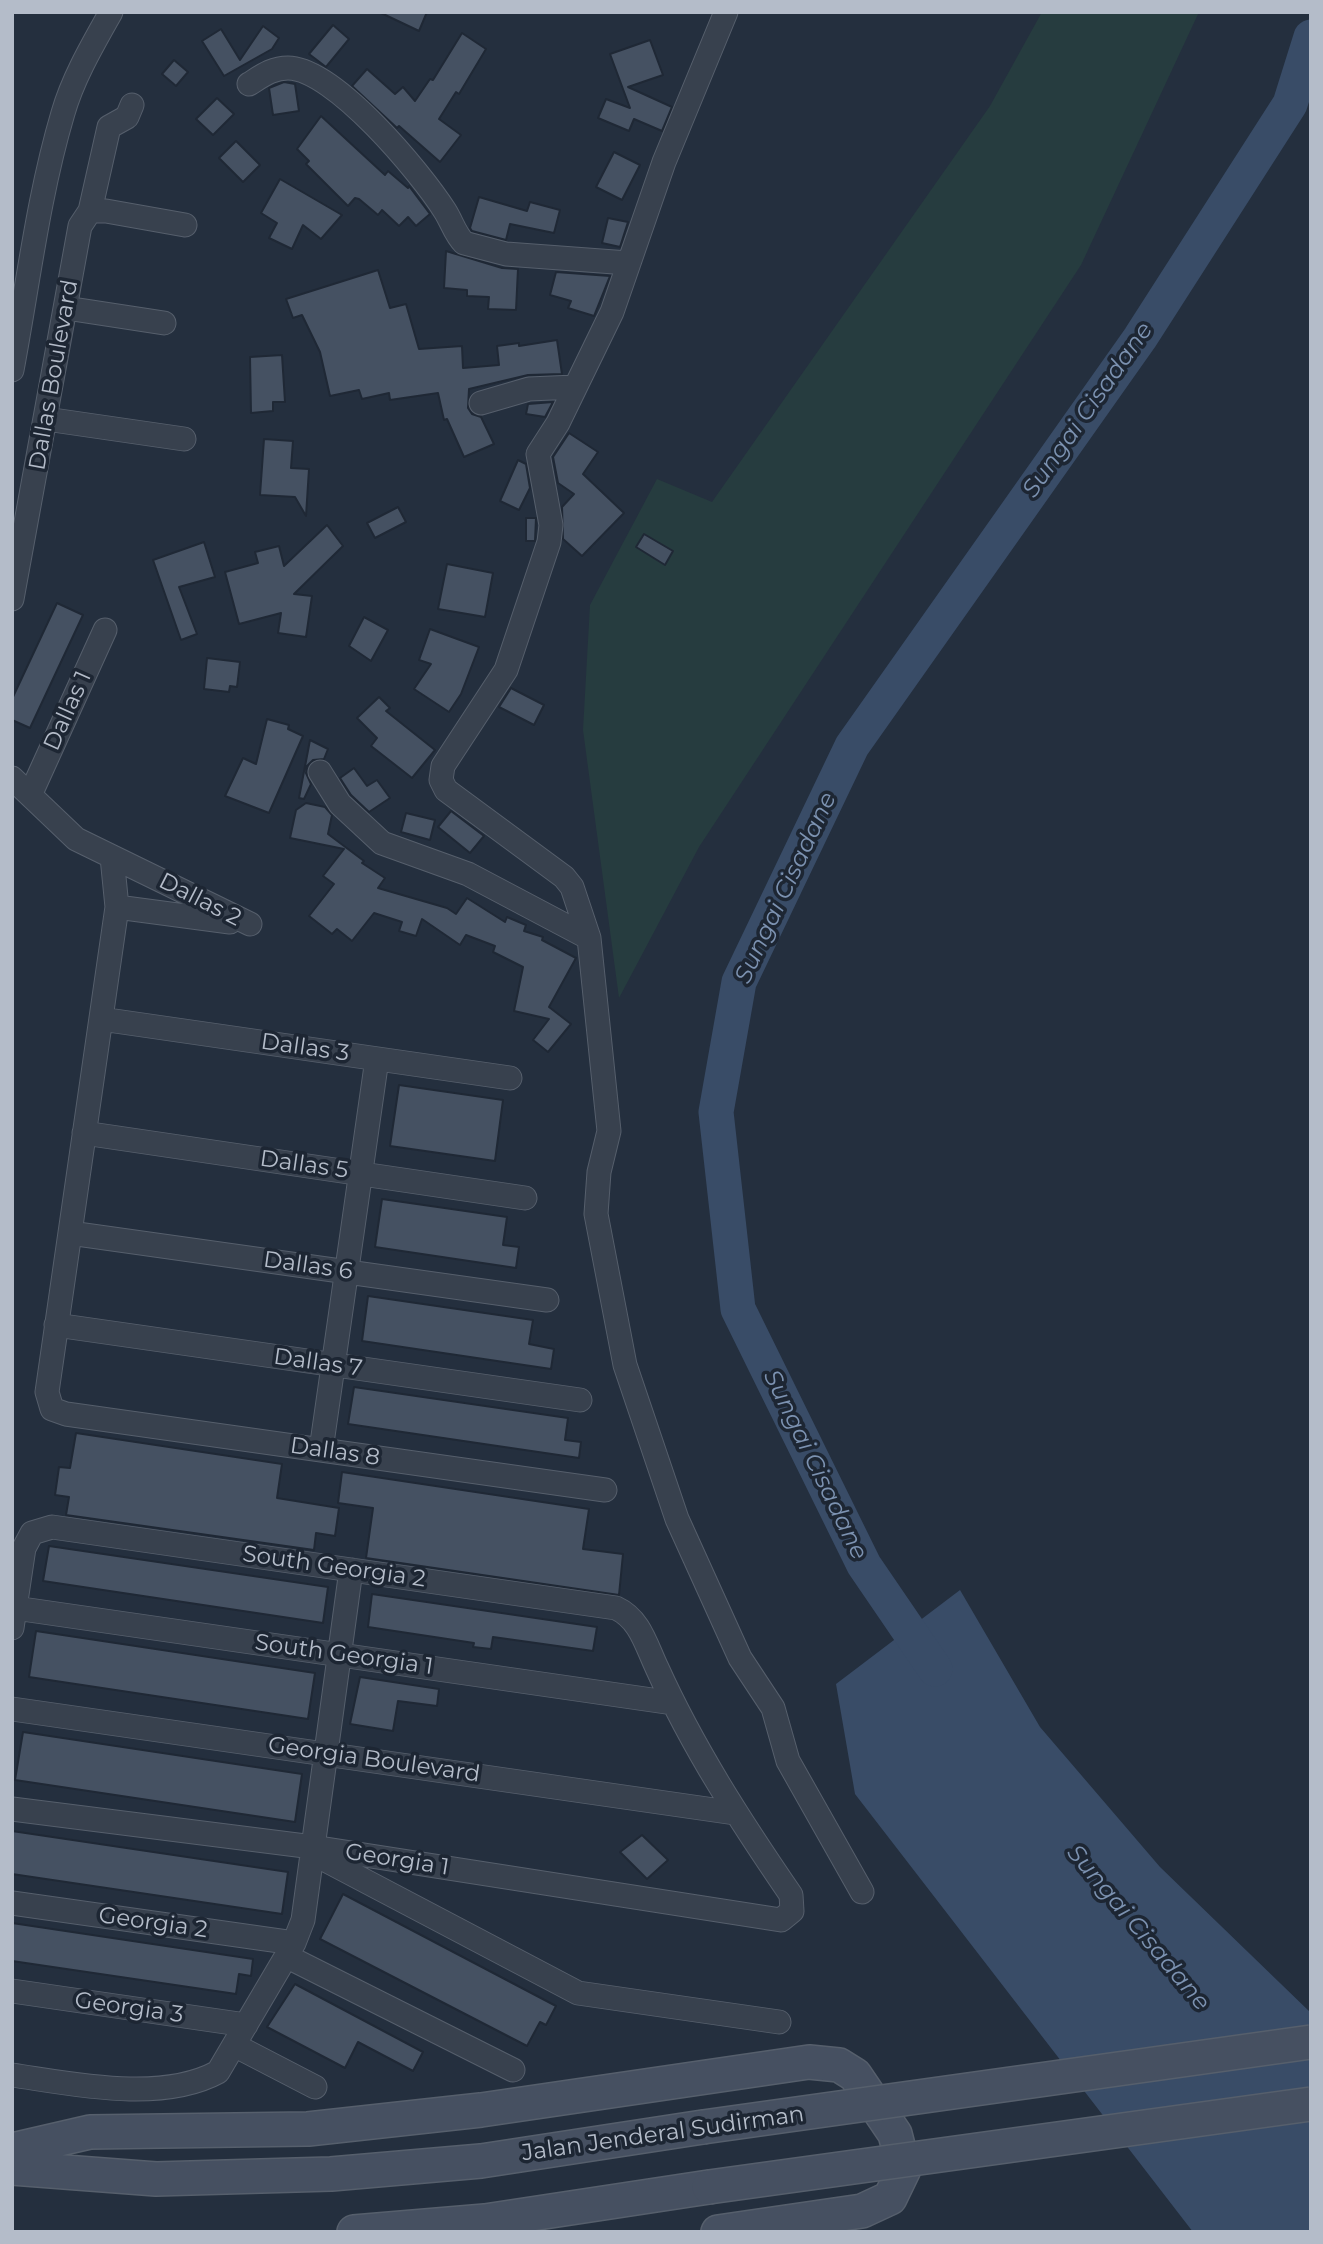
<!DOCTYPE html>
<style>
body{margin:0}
#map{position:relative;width:1323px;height:2244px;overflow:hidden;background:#242f3e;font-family:Montserrat,sans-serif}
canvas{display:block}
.frame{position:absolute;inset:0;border:14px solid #b4bcc9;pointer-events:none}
</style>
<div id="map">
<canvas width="1323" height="2244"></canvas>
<div class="frame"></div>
</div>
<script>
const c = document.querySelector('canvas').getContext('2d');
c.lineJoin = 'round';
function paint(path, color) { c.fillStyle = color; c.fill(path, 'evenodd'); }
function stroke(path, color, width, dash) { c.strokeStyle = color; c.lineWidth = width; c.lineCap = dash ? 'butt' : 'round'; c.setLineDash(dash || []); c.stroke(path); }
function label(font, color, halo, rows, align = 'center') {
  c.font = font + ' Montserrat,sans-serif'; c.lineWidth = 7; c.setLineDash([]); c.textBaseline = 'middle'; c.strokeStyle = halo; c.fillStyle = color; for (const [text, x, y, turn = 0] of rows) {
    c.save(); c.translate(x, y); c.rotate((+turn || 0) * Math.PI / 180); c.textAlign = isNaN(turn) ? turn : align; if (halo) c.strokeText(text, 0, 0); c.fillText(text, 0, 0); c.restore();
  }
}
paint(new Path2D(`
 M1042,12H1199L1081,265L699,847L619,998L583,730L590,605L657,479L712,502L990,106Z`), '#263c3f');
paint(new Path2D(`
 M960,1590L1040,1727L1160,1867L1311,2013V2232H1193L855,1794L836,1684Z`), '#394c67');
stroke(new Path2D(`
 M935,1669L864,1565L738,1309L716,1112L739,982L852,746L1140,338L1290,104L1311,37`), '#394c67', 35);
const building = new Path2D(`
 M379,12H427L419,31Z
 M333,25L349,39L326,67L309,54Z
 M263,26L279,38L272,49L224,76L202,41L221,29L240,60Z
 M462,33L486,49L459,94L456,92L439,119L461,135L440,162L399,126L397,128L352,86L367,69L395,94L403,87L415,101L430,79L433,80Z
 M650,40L663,75L628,87L672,107L662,131L634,119L629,131L598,118L606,99L630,108L610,54Z
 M174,60L188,72L176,86L162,74Z
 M284,82L295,84L299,111L273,115L269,88Z
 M217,98L234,114L213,135L196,119Z
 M321,116L385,175L388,171L408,188L409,186L430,214L416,226L408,217L399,226L382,210L378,215L359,199L355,198L348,206L306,164L309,161L297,149Z
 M236,141L260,165L243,182L219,158Z
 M614,152L640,165L622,200L596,187Z
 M280,179L342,215L321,239L303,225L292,249L269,238L277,223L261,213Z
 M479,197L527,211L530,202L560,210L554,233L510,224L506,240L472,231L470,228Z
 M608,218L628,222L620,247L602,243Z
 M446,251L502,268L518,269L516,310L488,309L489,297L467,296V290L444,288Z
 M378,270L390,308L406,304L419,349L462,346L463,368L499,365L497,346L519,343V346L557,340L562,374L528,375L469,389L468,408L472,414L481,417L494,444L464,457L447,419L444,420L438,393L390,400L389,393L362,399L359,390L330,396L320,352L302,315L293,318L286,299Z
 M556,272L610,276L594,316L568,308L571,301L550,295Z
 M282,355L285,402H273V411L251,413L250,357Z
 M553,402L545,417L526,414L528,404Z
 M569,433L598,452L583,474L624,513L582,556L563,539L562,507L574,494L558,483L553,457Z
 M264,439L293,441L291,468L309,469L306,516L295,497L260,495Z
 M518,460L526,464L530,488L519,510L500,501Z
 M398,507L406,522L375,538L367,523Z
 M526,518H536L535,541H526Z
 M327,525L343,546L294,594L312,596L306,637L278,633L281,613L239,624L225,572L258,563L255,552L279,546L284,566Z
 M644,534L673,551L665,565L636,547Z
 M204,542L215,577L179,587L197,634L181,640L153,560Z
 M447,564L493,573L485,617L438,609Z
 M57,603L83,615L30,728L12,720V699Z
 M364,617L388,630L371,661L349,646Z
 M430,629L479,647L461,694L449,712L414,689L431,664L419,660Z
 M207,658L240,662L237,687L230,686L229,692L204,689Z
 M511,688L544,705L534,725L499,707Z
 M379,697L390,708L386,711L435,750L412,778L371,746L377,738L357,718Z
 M267,719L289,725L288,729L303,736L269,813L225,796L243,758L256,764Z
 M310,740L328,749L324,759L313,760L307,766L306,773L311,784L304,799L299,798Z
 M354,768L367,786L377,780L390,798L369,812L351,795L340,778Z
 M306,803L325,807L332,815L328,834L364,861L362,863L385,878L378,888L447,908L456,914L467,898L505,922L507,917L526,925L524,931L543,937L542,940L576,958L549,1007L571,1024L548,1052L533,1040L549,1019L514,1011L523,967L493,952L495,946L466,935L460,945L422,919L416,936L399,931L402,922L374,913L352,941L337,929L332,934L309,916L334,884L323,876L344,849L290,838L296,810Z
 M451,811L484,836L470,853L438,827Z
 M406,813L435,820L430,840L401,832Z
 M399,1085L503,1100L495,1161L390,1146Z
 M382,1199L507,1217L503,1245L519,1247L516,1268L375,1247Z
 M368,1296L533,1320L529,1344L554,1349L551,1369L362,1341Z
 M354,1387L568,1418L565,1440L581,1442L579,1458L348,1424Z
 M76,1433L282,1464L277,1498L339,1508L335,1536L316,1533L314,1550L66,1515L69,1497L55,1495L59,1467L70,1468Z
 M342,1472L589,1509L583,1549L623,1554L619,1595L366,1558L373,1508L338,1503Z
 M49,1546L328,1587L323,1623L43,1581Z
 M372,1594L597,1627L593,1651L493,1637L491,1649L473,1647L474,1643L368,1627Z
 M36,1631L315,1673L308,1719L29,1677Z
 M360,1677L439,1689L437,1706L398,1701L393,1731L350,1724Z
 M23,1732L302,1774L295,1822L15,1780Z
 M12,1831L288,1872L282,1914L12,1874Z
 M642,1835L668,1860L647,1879L620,1852Z
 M343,1894L556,2006L546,2025L540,2022L527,2046L320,1939Z
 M12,1923L253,1959L251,1976L239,1974L236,1994L12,1961Z
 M295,1984L423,2052L413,2071L358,2042L345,2068L267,2027Z`);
paint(building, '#455162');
stroke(building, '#1f2835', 2);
const minor = new Path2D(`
 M726,12L664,162L612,312L558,423L538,454L551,525L549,542L506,670L443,766L441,780L446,790L564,877L572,887L589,938L609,1131L599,1172L596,1214L625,1365L677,1519L740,1658L773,1708L788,1761L862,1892
 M249,84C262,76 272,68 288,68C334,68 421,173 445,211C452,222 455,234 464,243L506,254L628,263
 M90,211L109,127L127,117L132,105
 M66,308L164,323
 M12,370C28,285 38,197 63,113C73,78 93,44 111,12
 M481,403L529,389L575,387
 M46,419L184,439
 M12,599L80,226L90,211H106L185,225
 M320,772L340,804L382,843L468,874L589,938
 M12,778L76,839L250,924
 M31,793L105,630
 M112,857L117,907L47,1392L52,1409L66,1414L605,1490
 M117,907L230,922
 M101,1019L510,1078
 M84,1133L525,1198
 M70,1233L547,1300
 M56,1325L580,1400
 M321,1450L377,1059
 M15,1608L673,1703
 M12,1628L24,1548L32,1533L52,1527L616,1608C640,1619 646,1645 657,1668C693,1748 741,1822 791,1895L792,1911L781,1920L313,1847L12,1809
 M12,1709L735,1813
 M314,1854L578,1993L779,2022
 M12,1903L294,1943
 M286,1956L513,2070
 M12,1991L246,2025
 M234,2045L315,2087
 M12,2075C74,2084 161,2103 218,2072L294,1943L303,1920L351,1570`);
const secondary = new Path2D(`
 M12,2150L90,2132L308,2129L481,2110L809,2062L839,2065L855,2075L895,2134L904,2169L890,2198L862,2211L718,2232
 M12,2168L156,2179L331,2174L481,2161L703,2127
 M354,2232L485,2221L709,2187`);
stroke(minor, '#565f6c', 25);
stroke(secondary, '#565f6c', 36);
stroke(minor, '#38414e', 23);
stroke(secondary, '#465061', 33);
const secondaryBridge = new Path2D(`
 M703,2127L1311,2042
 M709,2187L1311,2104`);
stroke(secondaryBridge, '#565f6c', 36, []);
stroke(secondaryBridge, '#465061', 33);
label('23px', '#b4bcc9', '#1d2633', [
 ["Dallas Boulevard",54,375,-80],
 ["Dallas 1",68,711,-66],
 ["Dallas 2",200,900,27],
 ["Dallas 3",305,1048,8],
 ["Dallas 5",304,1165,8],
 ["Dallas 6",308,1266,8],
 ["Dallas 7",318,1363,8],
 ["Dallas 8",335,1452,8],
 ["South Georgia 2",334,1567,8],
 ["South Georgia 1",344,1655,8],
 ["Georgia Boulevard",374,1760,8],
 ["Georgia 1",397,1860,9],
 ["Georgia 2",153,1923,8],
 ["Georgia 3",129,2008,8],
 ["Jalan Jenderal Sudirman",663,2134,-8]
]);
label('italic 24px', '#7c92b1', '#1d2633', [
 ["Sungai Cisadane",1088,410,-55],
 ["Sungai Cisadane",786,888,-65],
 ["Sungai Cisadane",815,1465,64],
 ["Sungai Cisadane",1138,1928,50]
]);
</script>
